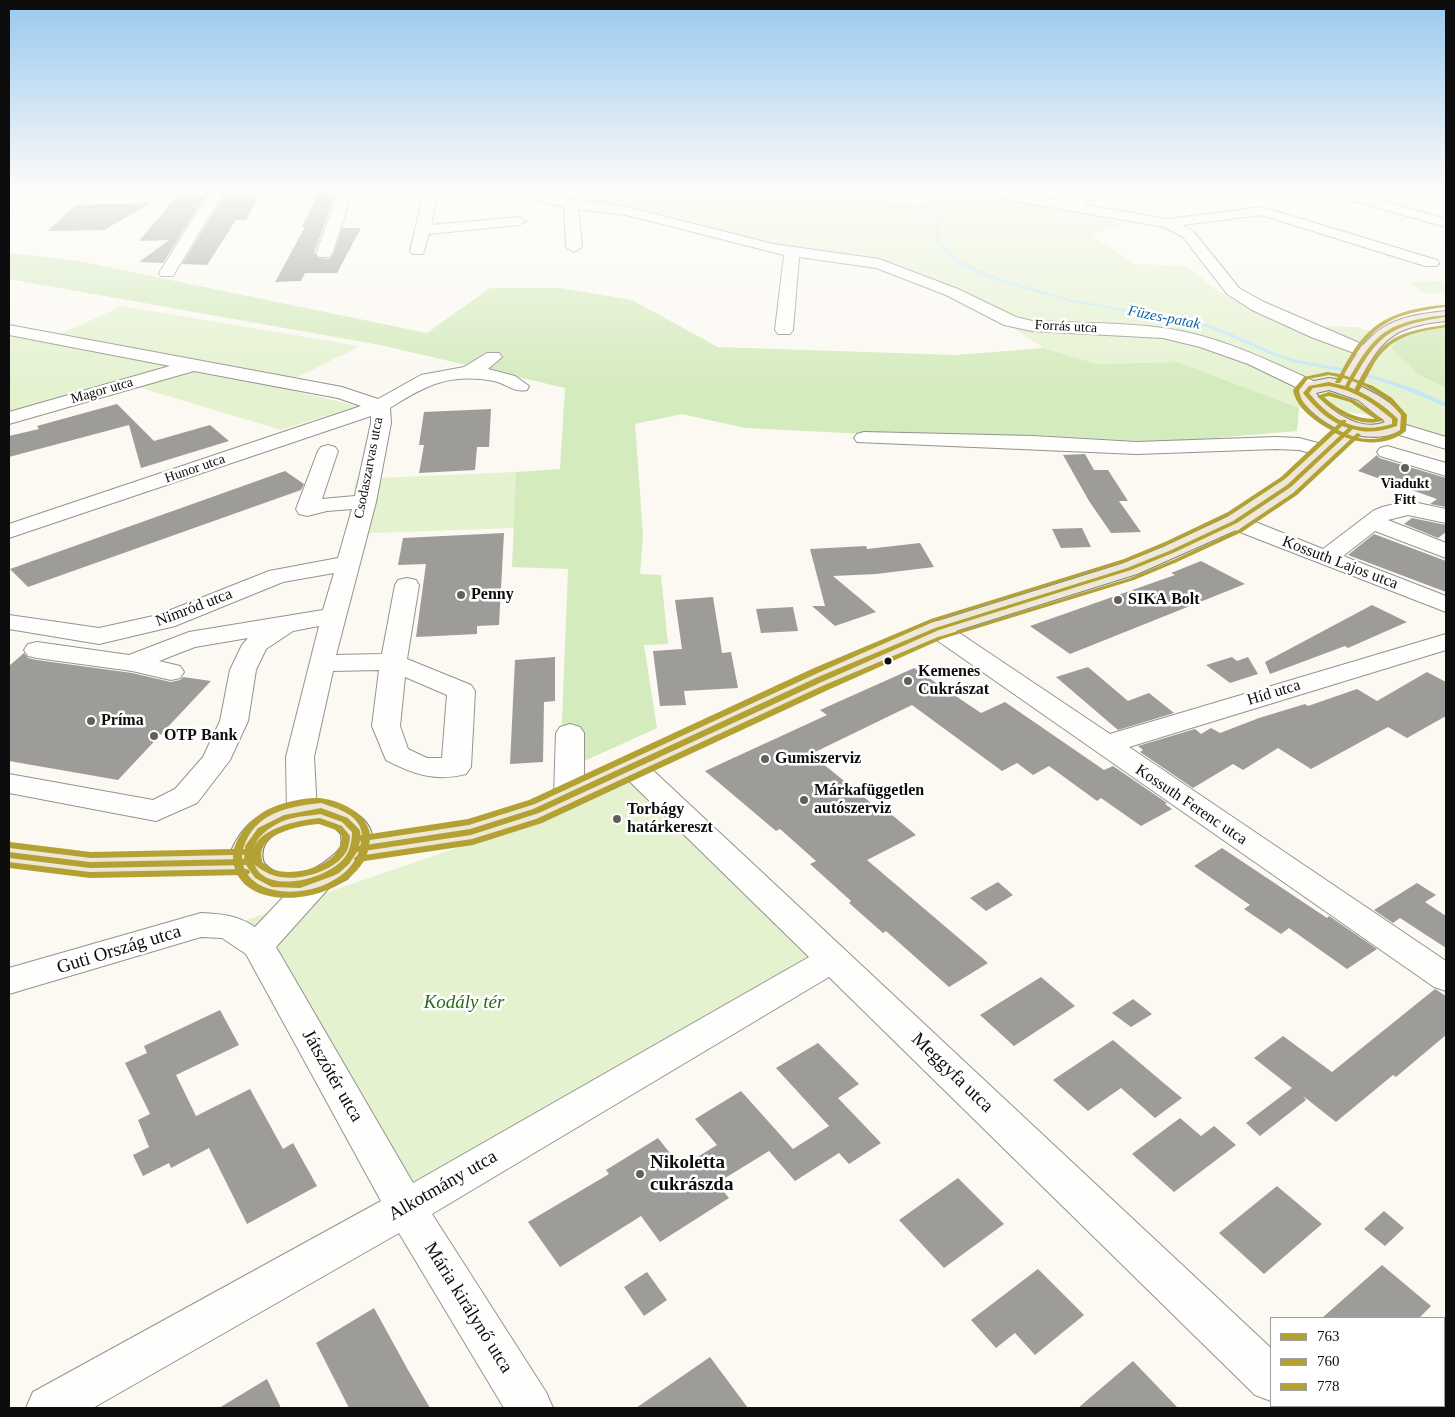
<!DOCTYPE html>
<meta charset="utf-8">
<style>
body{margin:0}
#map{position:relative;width:1455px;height:1417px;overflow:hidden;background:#fbf9f2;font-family:"Times New Roman",serif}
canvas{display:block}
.frame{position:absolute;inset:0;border:10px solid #0d0d0d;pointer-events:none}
.legend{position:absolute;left:1270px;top:1317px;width:175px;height:90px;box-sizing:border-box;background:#fff;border:1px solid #9e9e9e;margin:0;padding:6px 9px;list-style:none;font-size:15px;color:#0d0d0d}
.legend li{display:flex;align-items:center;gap:10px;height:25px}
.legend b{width:25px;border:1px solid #9e9e9e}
</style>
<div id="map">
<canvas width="1455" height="1417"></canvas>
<div class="frame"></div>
<ul class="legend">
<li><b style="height:6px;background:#b4a133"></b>763</li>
<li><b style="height:6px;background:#b4a133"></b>760</li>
<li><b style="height:6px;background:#b4a133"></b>778</li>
</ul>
</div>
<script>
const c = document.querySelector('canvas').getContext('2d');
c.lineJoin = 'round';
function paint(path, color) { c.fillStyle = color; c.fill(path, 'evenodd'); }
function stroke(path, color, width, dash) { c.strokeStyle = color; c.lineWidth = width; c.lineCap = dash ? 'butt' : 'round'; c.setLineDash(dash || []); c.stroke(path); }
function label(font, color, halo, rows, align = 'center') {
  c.font = font + ' "Times New Roman",serif'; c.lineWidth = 5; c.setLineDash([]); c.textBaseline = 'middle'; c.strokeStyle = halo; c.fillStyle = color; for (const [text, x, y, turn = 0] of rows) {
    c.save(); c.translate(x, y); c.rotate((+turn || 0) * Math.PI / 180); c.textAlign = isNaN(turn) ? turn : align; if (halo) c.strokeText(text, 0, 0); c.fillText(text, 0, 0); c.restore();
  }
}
paint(new Path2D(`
 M515,188H728L918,204L969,195L1020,201L1100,217L1126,225L1090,235L1135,264L1187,266L1216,290L1281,325L1356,327L1398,338L1391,349L1419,375L1446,388V442L1402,429L1364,414L1299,408L1178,362L1098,364L1043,348L980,305L902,266L856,255L785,246L632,208Z
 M1442,281L1446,285V293H1423L1409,282Z
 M122,306L360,346L278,387L357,406L281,430L121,382L9,414V337L42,342Z
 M516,472L515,528L345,534L356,479Z
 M633,768L833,959L406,1208L229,926L556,814Z`), '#e4f2d0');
paint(new Path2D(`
 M9,253L74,260L427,333L490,288H561L632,300L718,347L956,355L1043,348L1098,364L1178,362L1299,408L1297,431L1192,440L1139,441L1035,435L906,436L745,428L682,414L635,424L643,535L640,574L661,575L668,644L644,645L657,728L560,772L568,569L512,567L516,472L560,469L565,388L380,345L9,279Z
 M1446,323V388L1419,375L1391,349L1398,338Z`), '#d4ebbd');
paint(new Path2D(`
 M710,188L728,192L936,208V188H940V208L942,209L940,210V242L959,261L1001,279L1073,300L1201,322L1223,330L1278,354L1296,360L1347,369L1381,378L1415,389L1446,403V407L1411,392L1377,380L1347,372L1296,363L1275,356L1220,332L1198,324L1072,302L997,281L955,263L937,243L936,210L728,194L699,188Z`), '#c4e7f8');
paint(new Path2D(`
 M321,188H338L314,253L318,258L329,259L333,255L342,228H361L337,273H305L301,281L275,282L305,227H302Z
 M224,195L259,196L246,220H236L207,265L182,264Z
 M205,196L163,263L139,262L169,240L139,241L176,197Z
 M151,203L104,230L48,231L75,205Z
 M117,404L154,441L210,425L229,441L141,468L129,425L9,457V436L39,429L37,426Z
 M491,409L489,447H477L475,470L419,473L424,445H419L424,412Z
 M1085,454L1094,470H1108L1128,501H1119L1141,532L1111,533L1089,501L1063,455Z
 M1377,455L1379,458L1446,478V507L1430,504L1437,499L1358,471Z
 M285,471L304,484L301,490L28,587L10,569Z
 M1412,518L1446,525V532L1438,538L1404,524Z
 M1082,528L1091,547L1061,548L1052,529Z
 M504,533L499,625L477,626V634L416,637L426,564L398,565L403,538Z
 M1374,534L1446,561V592L1348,555Z
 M920,543L934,567L876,574L833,576L876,612L835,626L812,606H825L810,549L866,546L867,549Z
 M1201,561L1245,584L1070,654L1030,626L1175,575L1171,573Z
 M713,597L722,653L731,652L738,688L684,691L686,705L660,706L653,651L682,649L675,600Z
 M1372,605L1407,622L1348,648L1345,646L1270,674L1265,662Z
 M793,607L798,631L761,633L756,609Z
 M24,653L28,658L37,660L132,673L171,682L180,680L183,677L211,681L118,780L9,761V666Z
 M555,657V701L544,702L543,762L510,764L515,660Z
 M1232,657L1237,661L1248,657L1258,674L1230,683L1206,665Z
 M1088,667L1128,701L1149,693L1174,713L1118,730L1056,677Z
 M914,668L981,713L1005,702L1104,770L1113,766L1167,803L1165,804L1172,809L1141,826L1101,798L1097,801L1049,766L1033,775L1017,763L1002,771L912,705L811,754L881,811L885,809L916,835L867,860L988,963L949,987L886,931L883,933L849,903L851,901L810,864L816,861L780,829L776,831L705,771L827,715L820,710Z
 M1427,672L1446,682V716L1407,738L1388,727L1311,769L1278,748L1243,770L1233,764L1193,788L1140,752L1143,750L1138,746L1195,729L1201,734L1211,728L1220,733L1259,718L1305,704L1308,706L1357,689L1377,701Z
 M1222,848L1327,918L1329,916L1377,949L1347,969L1289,928L1281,934L1244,909L1250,905L1194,866Z
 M998,882L1013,895L986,911L970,898Z
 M1417,883L1436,895L1425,902L1446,916V948L1400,918L1393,923L1374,910Z
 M1041,977L1075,1006L1014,1046L980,1015Z
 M1435,989L1446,996V1035L1396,1077L1393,1075L1336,1122L1303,1096L1306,1100L1260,1136L1246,1123L1292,1088L1254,1058L1283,1036L1332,1072Z
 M1133,999L1152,1014L1131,1027L1112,1013Z
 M220,1010L239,1045L176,1075L196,1116L250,1089L283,1149L293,1143L317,1186L247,1224L209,1148L171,1168L169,1163L143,1176L133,1155L149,1147L138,1120L150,1114L125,1063L147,1053L144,1046Z
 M1113,1040L1166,1085L1182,1098L1155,1118L1121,1088L1088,1111L1053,1080Z
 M818,1043L859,1084L838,1098L881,1143L849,1164L839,1153L795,1181L769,1151L717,1183L729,1198L660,1242L641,1216L560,1267L528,1222L609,1174L606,1170L658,1138L681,1167L717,1145L695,1119L741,1091L793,1149L829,1126L776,1068Z
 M1180,1118L1201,1136L1214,1126L1236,1145L1174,1192L1132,1154Z
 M958,1178L1004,1224L944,1268L899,1220Z
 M1277,1186L1322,1224L1264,1274L1219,1233Z
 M1384,1211L1404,1228L1385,1246L1364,1229Z
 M1382,1265L1431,1306L1419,1318H1322Z
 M1038,1269L1084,1315L1035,1355L1015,1333L996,1348L971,1320Z
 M647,1272L667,1300L644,1316L624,1287Z
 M374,1308L408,1370L430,1408H349L316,1343Z
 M710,1357L748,1408H636Z
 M1133,1361L1178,1408H1078Z
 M267,1379L281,1408H219Z`), '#9e9c98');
const minor = new Path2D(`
 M212,188H226L173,276H161L159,273Z
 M340,188H354L332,254L329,257H319L316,254Z
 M425,188H439L431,225L519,217L526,221L519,225L429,234L423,254H413L410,251Z
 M495,188H520L552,197L627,207L773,244L879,259L958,289L1016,317L1032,321C1075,323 1120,322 1163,328C1217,335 1268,360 1318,383L1320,387L1318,391H1304L1248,364L1200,347L1163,338L1032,331L1004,325L946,295L876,268L799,257L793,330L790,334H778L775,330L784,255L626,215L578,209L582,247L574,252L566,247L564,207L497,191Z
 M972,188H997L1067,202L1070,196L1101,188H1126L1124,191L1084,201L1086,205L1168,219L1262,207L1437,260L1439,263L1437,266H1425L1261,215L1183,225L1193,231L1239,288L1264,302L1371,348L1374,352L1371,356L1365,357L1311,337L1252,310L1227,294L1183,237L1164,227L1009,200L974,191Z
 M1328,188H1339L1446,219V227L1328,194L1326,191Z
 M9,325L342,387L378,399L421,375L464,367L487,353H499L502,357L488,369L515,376L529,386L527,390C514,393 507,384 494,381C450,373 426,385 390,408L391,423L376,502L336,655L382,654L395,585L398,580L407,578L416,580L419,585L407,659L471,685L475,691L471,767L466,774C435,782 413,774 386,760L372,726L379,670L333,671L314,757L317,812L313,819L302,822L291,819L287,812L286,757L319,626L293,631L266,649L256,670L248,721L230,760L197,803L156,821L9,793V774L153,800L175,789L203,757L220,721L230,670L242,645L248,638L195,647L159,661L180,666L184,672L180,678L171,680L132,671L37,658L28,656L24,650L28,644L37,642L129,655L189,632L323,610L334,573L283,582L175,626L99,644L9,629V615L99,628L158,615L269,571L338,558L352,509L327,511L307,516L299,514L296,509L318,451L321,447L328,445L335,447L338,451L322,499L355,496L371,423V416L9,538V524L361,406L338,398L194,371L9,424V412L170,366L9,335ZM405,677L447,695L442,758H427L408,749L400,726Z
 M1393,421L1446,437V449L1386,431L1383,427L1386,423Z
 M864,432L1033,436L1137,442L1276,437L1299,438L1333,447L1336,451L1333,455L1326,457L1299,450L1276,449L1137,454L857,442L854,438L857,434Z
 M1387,446L1446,463V476L1380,456L1377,452L1380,448Z
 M1408,501L1446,509V523L1408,515L1388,520L1446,543V558L1375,531L1343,556L1446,596V612L1227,527L1224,522L1227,517L1235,515L1243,517L1323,549L1373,511L1382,507Z
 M937,621L946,624L1110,734L1446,634V650L1129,747L1446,961V991L1434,987L928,634L924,629L928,624Z
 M570,724L580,727L584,733V797L580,804L569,807L558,804L554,797L556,733L560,727Z
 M633,759L643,761L1271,1348V1401L1255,1395L829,977L432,1214L546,1392L553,1408H504L399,1233L93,1408H26L33,1392L381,1201L246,954L222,938L201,937L9,994V968L201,913C222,914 237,915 255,927L306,873L317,870L328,873L333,881L328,889L276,947L413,1183L809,957L623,775L618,768L623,761Z
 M1277,1406H1324L1325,1408H1278Z`);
const major = new Path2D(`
 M1446,311V321C1392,327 1382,338 1357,385C1372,391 1405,408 1405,425C1395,439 1371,438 1356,435L1297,491L1243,527L1137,574L946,634L830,685L547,818L471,842L365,858L347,879L329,888L297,897L277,896L254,889L245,883L237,873L90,876L9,866V844L90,854L231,851C237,837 246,824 260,816C276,806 302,799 321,801C339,803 370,815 372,836L469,822L525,804L812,673L928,624L1121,564L1163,547L1227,517L1281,481L1338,429C1320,420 1308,410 1296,393L1304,383L1329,378L1341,380C1370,328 1386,317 1446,311ZM1329,390L1358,400L1385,422C1361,432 1330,412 1316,393ZM319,821L334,827L341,834C341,837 342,842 341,846C339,851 334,854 331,857C313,873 282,884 264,863C254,833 297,822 319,821Z`);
stroke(minor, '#949390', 2);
stroke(major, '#81817d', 2);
paint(minor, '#fefefd');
paint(major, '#ede8d8');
paint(new Path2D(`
 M1446,315V317C1386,326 1378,336 1349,387C1367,394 1384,405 1398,419L1397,426C1382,431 1368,434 1353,429L1291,487L1237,523L1173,553L1131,570L939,630L824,681L539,813L471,835L357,852L349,864L339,873L333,876L300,888L272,887L255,878L246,865L90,868L9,858V852L90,862L244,859L245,846L258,828L284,815L321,808L348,818L359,829C362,834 360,841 359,846L470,829L533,809L818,677L935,628L1127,568L1169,551L1233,521L1287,485L1348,428C1329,422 1315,408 1303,393L1309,386L1329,382L1345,386C1374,333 1385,322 1446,315ZM1329,386C1354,390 1373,403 1392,419V424C1357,435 1331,420 1309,393L1313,388ZM320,814L342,822L352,832C352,841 350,850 345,857C330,877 281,891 261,874C255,869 253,861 253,853C254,837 272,825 286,820C297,816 310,816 320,814Z`), '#b4a133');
paint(new Path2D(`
 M1446,325V327C1416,332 1393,335 1375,362C1369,372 1364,383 1358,393H1354L1353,392C1380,342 1389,332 1446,325Z
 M1329,392L1354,400L1384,420C1363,430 1331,411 1317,396ZM1329,396L1350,402L1375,419C1355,419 1339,410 1324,397Z
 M1358,433L1361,435L1360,436L1297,495L1242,532L1177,562L1134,580L942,639L828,690L542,823L473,845L358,862L355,861L354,859L355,857L358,856L472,839L536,819L822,686L938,637L1130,578L1173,560L1238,530L1293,493L1356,434Z
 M320,818L342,826L350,836C350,840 349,844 348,848C340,870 301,881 280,877C270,875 263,871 255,865C241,831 297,820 320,818ZM319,824L336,830L342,836C341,840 341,845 339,848C330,868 291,877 272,869C268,867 265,864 262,862C262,859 261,856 261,854C263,832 303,825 319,824Z
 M9,862L90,872L246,869L249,870L250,872L249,874L246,875L90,878L9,868Z`), '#b4a133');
paint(new Path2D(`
 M1446,305V307H1445C1388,315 1372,324 1344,375L1373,386L1392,398L1407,415L1406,431C1385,448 1357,444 1335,433L1285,479L1232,514L1169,544L1128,561L935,621L820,672L535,804L469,825L370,840C369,843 369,848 368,851C352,906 232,919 233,855L91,858L9,848V842H10L91,852L234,849C239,833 250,820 265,811C278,803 305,797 320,798C341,801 366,812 370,834L468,819L529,800L814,668L931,619L1124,559L1165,542L1228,512L1281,477L1331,430C1316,422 1296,408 1293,390L1304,377L1327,372L1340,374C1359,338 1374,318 1416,309C1426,307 1436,305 1446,305ZM1329,375L1338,377L1335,382L1336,383H1340L1343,378C1366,385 1386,396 1401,415L1400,430C1378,443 1360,441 1338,430L1346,422V420H1342L1334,428C1320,419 1301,408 1299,390L1308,379ZM321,803C338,809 360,814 362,835L353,837L352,839L353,841H361C360,849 358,856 353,863C334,890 286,900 258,884C247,877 242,868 242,855L249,854L250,852L249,850L243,849C255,812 287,807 321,803Z`), '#b4a133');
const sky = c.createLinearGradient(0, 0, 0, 387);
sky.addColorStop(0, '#99c8ee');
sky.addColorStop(0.49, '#fdfcf9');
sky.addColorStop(1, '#fdfcf900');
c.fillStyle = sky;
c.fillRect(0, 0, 1455, 387);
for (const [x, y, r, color] of [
 [1405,468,5,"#60605d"],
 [461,595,5,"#60605d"],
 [1118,600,5,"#60605d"],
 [888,661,4.5,"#0d0d0d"],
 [908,681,5,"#60605d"],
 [91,721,5,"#60605d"],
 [154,736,5,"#60605d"],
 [765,759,5,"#60605d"],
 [804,800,5,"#60605d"],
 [617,819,5,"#60605d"],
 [640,1174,5,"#60605d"]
]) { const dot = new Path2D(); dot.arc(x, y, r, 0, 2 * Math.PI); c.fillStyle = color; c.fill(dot); stroke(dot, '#fff', 2); }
label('14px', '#0d0d0d', '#fff', [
 ["Forrás utca",1066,327,3],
 ["Magor utca",102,391,-16],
 ["Csodaszarvas utca",369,468,-79],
 ["Hunor utca",195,469,-19]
]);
label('bold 14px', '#0d0d0d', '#fff', [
 ["Viadukt",1405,484],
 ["Fitt",1405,500]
]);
label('italic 15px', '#0c67aa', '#fff', [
 ["Füzes-patak",1164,318,11]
]);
label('16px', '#0d0d0d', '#fff', [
 ["Kossuth Lajos utca",1340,563,21],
 ["Nimród utca",194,608,-21],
 ["Híd utca",1274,693,-17],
 ["Kossuth Ferenc utca",1191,805,34]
]);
label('bold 16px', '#0d0d0d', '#fff', [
 ["Penny",471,595],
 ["SIKA Bolt",1128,600],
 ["Kemenes",918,672],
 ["Cukrászat",918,690],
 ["Príma",101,721],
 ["OTP Bank",164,736],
 ["Gumiszerviz",775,759],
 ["Márkafüggetlen",814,791],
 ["autószerviz",814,809],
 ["Torbágy",627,810],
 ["határkereszt",627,828]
], 'left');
label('19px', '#0d0d0d', '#fff', [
 ["Guti Ország utca",119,950,-17],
 ["Meggyfa utca",952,1073,44],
 ["Játszótér utca",332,1076,60],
 ["Alkotmány utca",443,1186,-30],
 ["Mária királynő utca",468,1308,58]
]);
label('italic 19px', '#2a6b18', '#fff', [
 ["Kodály tér",464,1003]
]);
label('bold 19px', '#0d0d0d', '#fff', [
 ["Nikoletta",650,1163],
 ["cukrászda",650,1185]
], 'left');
</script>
